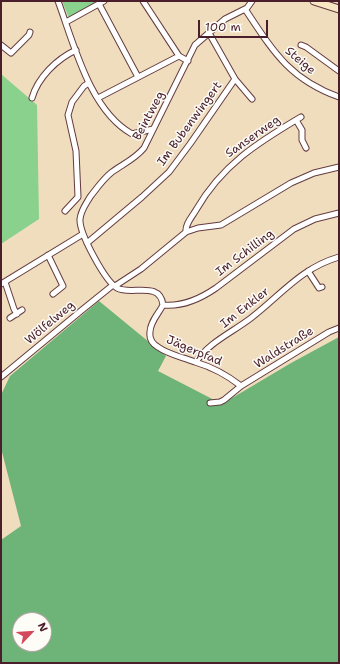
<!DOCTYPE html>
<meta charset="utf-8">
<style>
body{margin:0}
#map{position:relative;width:340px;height:664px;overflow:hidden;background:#f0ddbd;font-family:"Shantell Sans",sans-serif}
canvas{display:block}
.frame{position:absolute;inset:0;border:2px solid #4a1f2b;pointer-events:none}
.north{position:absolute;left:12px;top:612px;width:40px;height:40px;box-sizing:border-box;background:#fdfcf7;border:1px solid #b5a4a5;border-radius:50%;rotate:65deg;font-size:11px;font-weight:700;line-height:16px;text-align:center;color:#4a1f2b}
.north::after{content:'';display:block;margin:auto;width:14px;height:18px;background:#d1495b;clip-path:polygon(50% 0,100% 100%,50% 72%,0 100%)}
.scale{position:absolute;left:198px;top:20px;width:70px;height:18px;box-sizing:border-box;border:2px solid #4a1f2b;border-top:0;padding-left:5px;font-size:12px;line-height:14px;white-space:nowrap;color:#4a1f2b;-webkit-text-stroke:3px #fdfcf7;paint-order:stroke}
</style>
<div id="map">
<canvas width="340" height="664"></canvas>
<div class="frame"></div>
<div class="north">N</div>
<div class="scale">100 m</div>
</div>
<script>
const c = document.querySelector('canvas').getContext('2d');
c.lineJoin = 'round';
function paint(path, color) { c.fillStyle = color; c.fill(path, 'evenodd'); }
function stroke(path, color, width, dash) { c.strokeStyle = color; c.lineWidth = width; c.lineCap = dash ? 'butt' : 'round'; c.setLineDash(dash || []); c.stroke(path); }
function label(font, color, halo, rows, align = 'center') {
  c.font = font + ' "Shantell Sans",sans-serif'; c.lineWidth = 3; c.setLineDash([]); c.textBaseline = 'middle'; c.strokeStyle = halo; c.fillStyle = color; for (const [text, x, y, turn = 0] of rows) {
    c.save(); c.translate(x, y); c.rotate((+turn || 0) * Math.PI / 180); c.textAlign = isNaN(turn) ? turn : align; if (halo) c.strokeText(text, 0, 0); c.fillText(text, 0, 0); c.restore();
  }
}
paint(new Path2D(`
 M62,1H100L69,18Z
 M1,74L37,105L39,219L1,244Z`), '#89d18d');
paint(new Path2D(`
 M99,301L166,356L158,371L222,404L291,363L339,337V663H1V540L21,526L1,448V395L10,376ZM20,620H44V644H20Z`), '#6eb378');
const street = new Path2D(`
 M58,1C74,44 90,111 132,134L153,129
 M143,1L179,56
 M99,4L138,77
 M245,9C273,51 289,79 339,97
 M66,22L104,1
 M209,33L235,79
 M1,45L11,53L29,35L30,32
 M301,45L306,47L339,71
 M32,98C38,77 57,59 76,50
 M98,98L179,56L188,61
 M296,120L302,130V140L306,148
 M65,211L78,197L76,151L68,115L72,102L84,86L89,83
 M186,232C185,224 192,217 196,210C222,165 257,143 301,117
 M87,243L142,197L169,172L190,144L235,79L252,99
 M48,255L63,286L53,294
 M308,271L319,288L322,287
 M5,282L14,309L17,314
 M1,284L83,234
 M115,286L141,269L186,232L198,228L221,225L291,183L314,173L339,167
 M163,305C183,307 200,299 216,288L294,229L315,219L339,213
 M10,318L22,310
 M196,362C209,342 233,332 251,318C281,295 301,268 339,257
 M1,377L82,310L113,285
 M241,386C227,375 212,367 195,362C183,357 169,355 158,347C153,344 149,339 150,332C150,322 159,313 163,305C160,280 131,296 117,288C105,281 79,233 80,219C81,210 86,204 90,197C97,188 103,179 112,172C123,164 135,159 144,148L195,45L225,19L247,8L252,1
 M210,403L220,402L224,400L241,386L329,332L339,328`);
const secondary = new Path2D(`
 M314,1L339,9`);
stroke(street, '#633c41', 7);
stroke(secondary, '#633c41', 9);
stroke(street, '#fff', 5);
stroke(secondary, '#f9e7c3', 7);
label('12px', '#4a1f2b', '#fdfcf7', [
 ["Steige",300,61,40],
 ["Beintweg",149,116,-62],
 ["Im Bubenwingert",190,124,-54],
 ["Sanserweg",253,137,-35],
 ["Im Schilling",245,253,-37],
 ["Im Enkler",245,308,-38],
 ["Wölfelweg",50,323,-40],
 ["Waldstraße",284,348,-32],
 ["Jägerpfad",194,351,23]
]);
</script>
